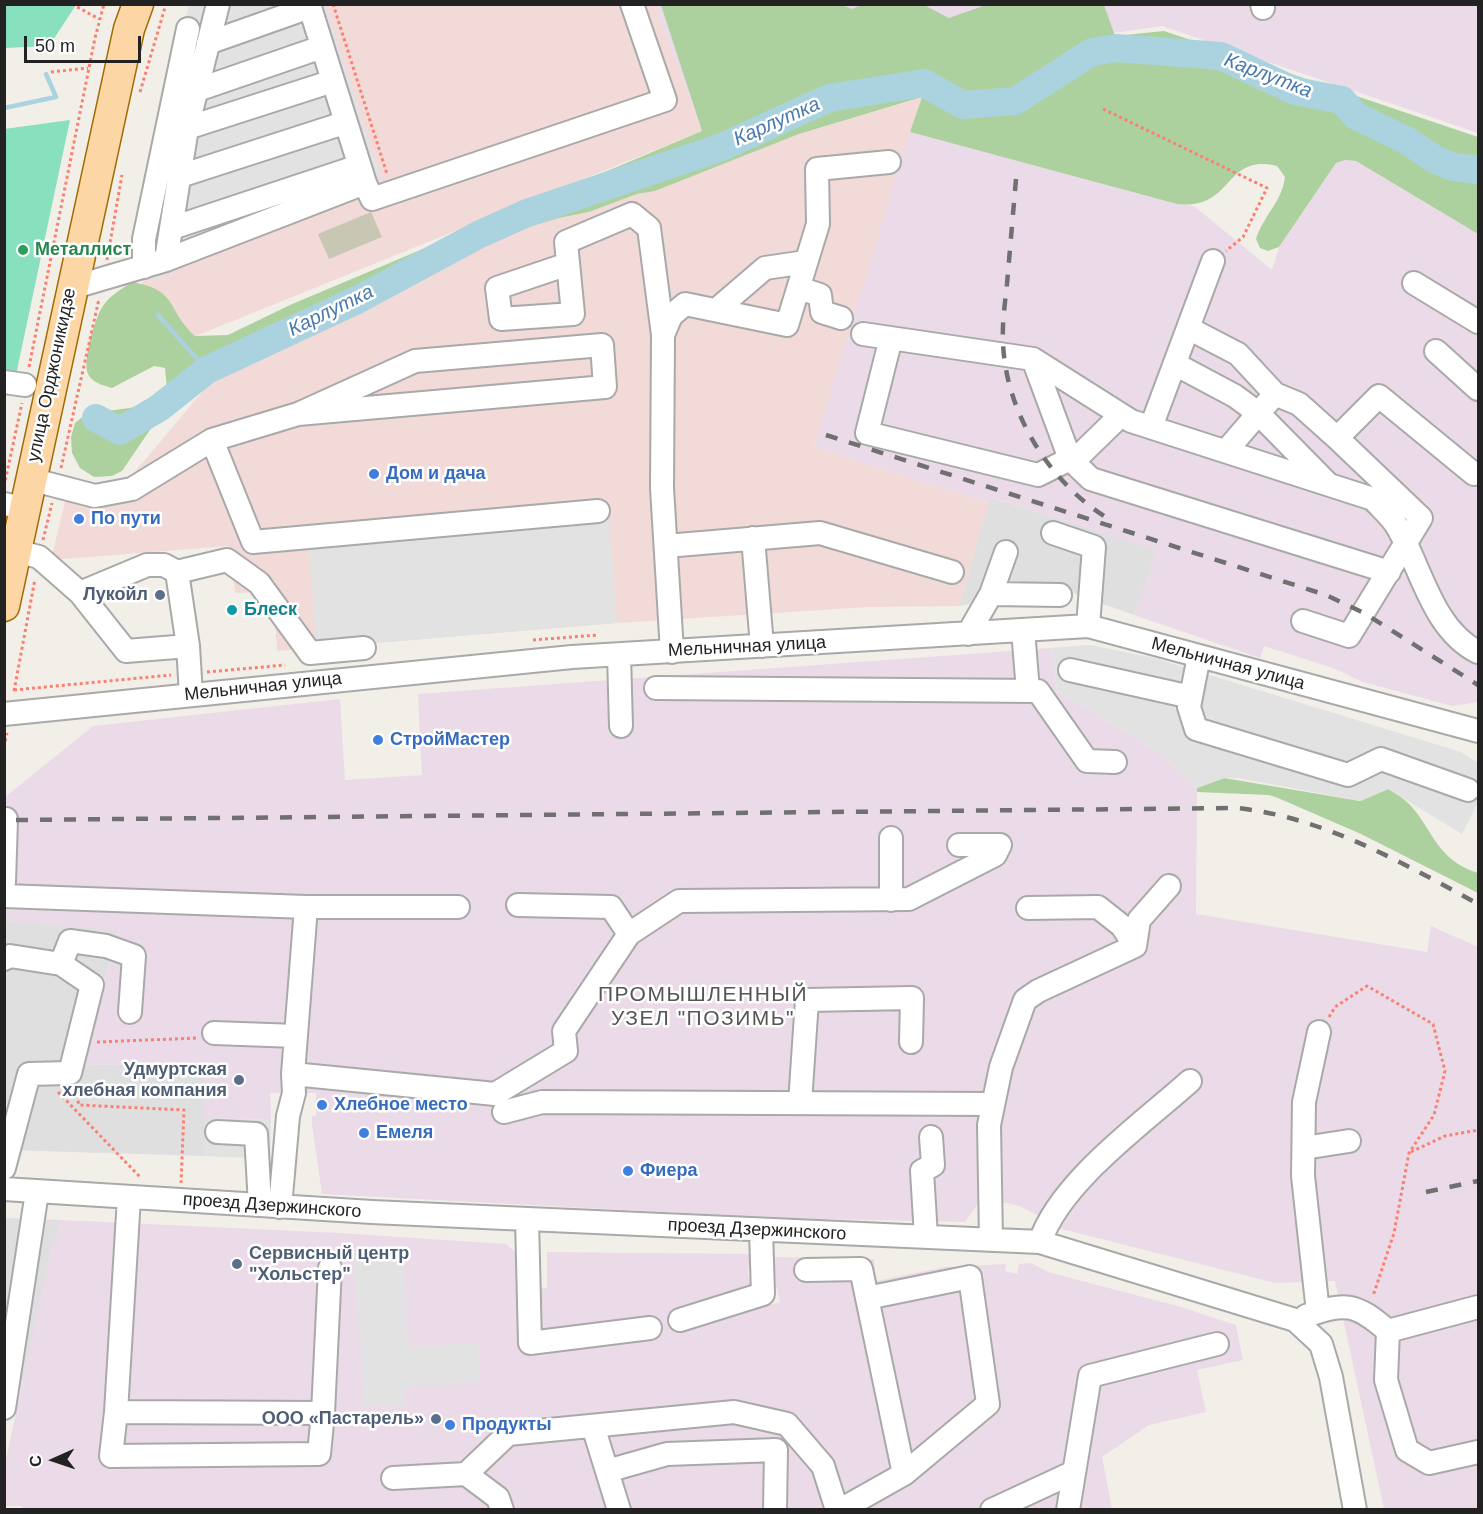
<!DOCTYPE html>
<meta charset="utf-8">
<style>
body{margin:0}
#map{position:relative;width:1483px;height:1514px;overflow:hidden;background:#f2efe9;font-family:Helvetica,sans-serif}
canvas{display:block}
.frame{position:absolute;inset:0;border:6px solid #222;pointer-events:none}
.north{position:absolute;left:24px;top:1430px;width:60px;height:60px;-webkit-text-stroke:4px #fff;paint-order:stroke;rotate:267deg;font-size:16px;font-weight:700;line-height:24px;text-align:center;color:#222}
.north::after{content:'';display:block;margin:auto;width:21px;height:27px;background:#222;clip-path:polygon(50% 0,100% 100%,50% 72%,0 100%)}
.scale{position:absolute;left:24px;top:36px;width:117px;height:27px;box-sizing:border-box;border:3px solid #222;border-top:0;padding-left:8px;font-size:18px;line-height:21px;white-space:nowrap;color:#222;-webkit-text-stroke:4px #fff;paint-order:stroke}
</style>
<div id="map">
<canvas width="1483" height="1514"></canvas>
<div class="frame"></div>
<div class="north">С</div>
<div class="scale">50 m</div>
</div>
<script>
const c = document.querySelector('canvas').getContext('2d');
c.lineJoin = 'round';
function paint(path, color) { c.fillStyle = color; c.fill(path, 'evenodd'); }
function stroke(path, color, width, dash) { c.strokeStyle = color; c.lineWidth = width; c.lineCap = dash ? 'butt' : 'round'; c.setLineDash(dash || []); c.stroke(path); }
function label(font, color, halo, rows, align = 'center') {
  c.font = font + ' Helvetica,sans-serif'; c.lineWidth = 5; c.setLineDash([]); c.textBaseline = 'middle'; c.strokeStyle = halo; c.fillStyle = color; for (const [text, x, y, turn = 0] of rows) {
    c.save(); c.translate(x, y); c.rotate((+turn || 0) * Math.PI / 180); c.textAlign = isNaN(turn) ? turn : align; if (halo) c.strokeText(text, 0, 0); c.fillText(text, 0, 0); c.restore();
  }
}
paint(new Path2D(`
 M990,497L1158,550L1134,615L1067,591L1020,595L959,606Z
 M5,921L119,930L80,1064L204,1067V1156L5,1150Z
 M5,1218L61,1220L15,1412L5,1410Z`), '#e0dfdf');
paint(new Path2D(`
 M208,5H655L702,131L164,349L135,314Z
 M923,97L814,447L989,503L959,606L869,607L617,623L277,651L273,591L235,593L229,546L51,560L69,484L123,486L212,380L366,310L479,242L559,218L589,212L637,194L655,191L799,134Z`), '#f2dad9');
paint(new Path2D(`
 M655,5H1478V133L1162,26L861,69L702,131Z
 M910,132L1177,204L1194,206L1272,270L1279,247L1336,163L1345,160L1356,161L1478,234V702L1452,706L1363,682L1333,668L1264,646L1260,658L1134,615L1157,550L991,497L989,503L814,447Z
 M1051,648L1057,691L1158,751L1197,788L1196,914L1427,952L1431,926L1478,947V1509H1384L1335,1281L1275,1283L1054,1227L1041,1217L1019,1206L990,1199L982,1198L965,1222L777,1218L322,1194L312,1125V1116H316V1093H270L271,1120L204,1118V1067L80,1064L119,931L5,921V797L93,726L340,699L345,780L422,775L418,694Z
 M61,1220L340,1233L506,1244L521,1257L518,1289L547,1288V1252L750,1254L748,1273L756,1309L780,1302L771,1265L776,1257L874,1259L876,1281L945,1267L1006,1264L1005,1271L1017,1274L1019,1264L1031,1263L1048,1272L1181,1307L1236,1325L1243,1360L1197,1370L1206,1412L1149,1425L1102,1457L1112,1509L22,1510V1506H5V1464L51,1249Z`), '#ebdbe8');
paint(new Path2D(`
 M371,212L382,237L329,259L318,234Z`), '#c7c7b4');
paint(new Path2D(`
 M840,4L852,9L861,5H924L949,18L986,5H1104L1115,36L1164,31L1478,137V234L1356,161L1345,160L1336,163L1279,247L1268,251L1260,248L1256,239C1263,216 1282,202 1285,177L1277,166C1223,153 1234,211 1177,204L910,132L922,97L799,134L655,191L637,194L589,212L559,218L479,242L366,310L212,380L167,411L154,424L122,471L112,476L94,477L80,468L72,453L71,437L75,423L86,414L136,407L167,389L165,368L154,366L112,388C103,385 92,383 88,374C82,361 95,317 103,306C110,295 122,289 132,282C179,290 166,310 195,336L228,335L290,305L702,131L661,5Z
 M1224,778L1360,801L1388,789C1434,812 1425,856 1478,873V893L1361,834L1278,798L1269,795L1197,792V788Z`), '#add19e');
paint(new Path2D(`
 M4,5L5,4L76,5L49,46L5,48Z
 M70,120L16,375L4,372V129Z`), '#88e0be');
paint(new Path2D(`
 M189,5H325L382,181L151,281L130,248Z
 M609,520L617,623L317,648L308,545Z
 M1090,645L1154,658L1461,752L1478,763V802L1462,834L1388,789L1361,801L1238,778H1224L1197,788L1158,751L1057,691L1051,648Z
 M204,1118L271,1120L270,1159L204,1156Z
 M404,1256L409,1347L478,1343L480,1383L404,1387L405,1406H364L353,1257Z`), '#e2e2e2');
stroke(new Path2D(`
 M4,108L56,97L46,74
 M158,315L207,370`), '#aad3df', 4.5);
stroke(new Path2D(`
 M96,418L120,431L159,408L207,370L359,299L478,235L527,213L722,147L829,98L924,83L963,105L1015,101L1092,52L1116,48L1221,56L1295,91L1342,100L1356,116L1406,140L1436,160L1453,167L1478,170`), '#aad3df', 28);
const minor = new Path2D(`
 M1262,4L1263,8
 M208,43L310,7
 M197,90L322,47
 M187,128L333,81
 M180,176L344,123
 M365,183L372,199L665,100L632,4
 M172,228L359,166
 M166,260L187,128L218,4
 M568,264L497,288L501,319L573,314L566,242L632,214L649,228L663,335
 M144,267V239L188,29
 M1414,283L1478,322
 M71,288L166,260L365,183L309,4
 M799,288L820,295L822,312L841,318
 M716,310L765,268L806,262
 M1188,328L1238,354L1275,394
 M863,334L1033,359L1131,421L1373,499C1381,508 1392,517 1398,528C1421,568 1433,630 1478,652
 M891,338L867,433L1038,475L1082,453L1121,415
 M1436,351L1478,389
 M1033,359L1070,459L1091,479L1389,572
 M1175,364L1235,396L1258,413L1326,482
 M4,382L25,385
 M1151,427L1213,261
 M212,440L253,542L598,511
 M1226,451L1275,394L1299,404L1337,438
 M30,479L95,496L132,489L212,440L298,414L605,387L602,345L415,361L298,414
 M4,504L25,508
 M1053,533L1094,547L1088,626
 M753,538L762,646
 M666,546L820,533L952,572
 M16,551L39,557L80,593L126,651L188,646L191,695
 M177,572L227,560L259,583L310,653L364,648
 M80,593L147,565H164L177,572L188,646
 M991,594L1006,552
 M1303,621L1349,636L1421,518L1337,438L1379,396L1474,474
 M1023,630L1028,691
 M968,634L991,594L1060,595
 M672,652L662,488L663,335L671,316L685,304L787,325L818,224L817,169L889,162
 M619,655L621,726
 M1199,656L1189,707L1196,729L1348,775L1381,759L1468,790
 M1070,670L1191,697
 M656,688L1038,691L1087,761L1115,762
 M4,714L572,657L1088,626L1478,731
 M891,838V900
 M4,882L6,819
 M4,896L306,907L293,1074
 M306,907H458
 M629,934L679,901L909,899L995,855L1000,845H959
 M1135,946L1139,920L1169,886
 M4,959L10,956L61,964L92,985L70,1073L29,1074L4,1168
 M61,964L70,941L106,946L134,956L130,1012
 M214,1033L296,1036
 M800,1103L807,1000L912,998L911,1042
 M504,1112L542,1102L993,1104
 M217,1132L256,1134L260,1205
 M1304,1148L1349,1141
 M4,1189L372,1212L1040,1242L1295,1320L1321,1344L1331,1377L1355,1510
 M129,1197L116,1412L323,1413L330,1268
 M280,1207L288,1116L294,1093L293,1074L495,1094L566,1051L564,1031L629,934L611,907L518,905
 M527,1219L530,1343L650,1328
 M926,1237L922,1171L933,1165L931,1137
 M991,1240L989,1125L1001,1067L1025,1000L1038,991L1135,946L1122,926L1098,907L1028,908
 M1040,1242C1060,1182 1142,1124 1190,1081
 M806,1270L861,1269L904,1474
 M1318,1312L1303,1176L1304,1102L1319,1032
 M1306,1316C1346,1302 1355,1303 1388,1331L1478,1307
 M680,1320L763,1294L761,1230
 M1388,1331L1386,1380L1407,1450L1429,1463L1478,1452
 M4,1408L37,1192
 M116,1412L111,1456L319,1454L323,1413
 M593,1426L619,1510
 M607,1471L667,1454L776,1450L775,1510
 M466,1474L498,1498L502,1510
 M393,1478L466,1474L508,1434L734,1412L787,1424L823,1466L837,1510
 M840,1510L904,1474L988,1404L970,1277L867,1298
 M992,1510L1074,1472
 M1068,1510L1090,1376L1217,1344`);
const major = new Path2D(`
 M4,606L129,29L138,4`);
stroke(minor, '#a9a9a9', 26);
stroke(major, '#a06b00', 33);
stroke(new Path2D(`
 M72,4L99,19
 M333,4L387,174
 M51,72L88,68
 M140,92L166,4
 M1103,109L1267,188L1243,237L1226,251
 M107,260L122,175
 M29,367L95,38L104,4
 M61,468L99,299
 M4,486L22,403
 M43,540L52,503
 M533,640L598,635
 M207,672L285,665
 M14,690L171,675
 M14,691L35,579
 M4,747L7,733
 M1329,1017L1335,1007L1367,986L1433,1024L1445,1071L1434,1115L1409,1153L1394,1233L1373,1296
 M97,1042L198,1038
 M75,1089L79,1105L184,1110L181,1183
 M58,1092L141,1178
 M1411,1152L1445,1136L1478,1130`), '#fa8072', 3, [3, 3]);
stroke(minor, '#fff', 22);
stroke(major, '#fcd6a4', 30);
stroke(new Path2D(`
 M1016,179C1013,214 1010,249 1007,284C1005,303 1002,323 1003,343C1006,415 1052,487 1114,522
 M826,435L1326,595L1364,613L1478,685
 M16,820L1237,808C1323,817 1403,863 1478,904
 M1426,1192L1478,1181`), '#707070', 4.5, [12, 12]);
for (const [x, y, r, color] of [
 [23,250,6,"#2e9e5b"],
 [374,474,6,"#3f7fe0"],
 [79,519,6,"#3f7fe0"],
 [160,595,6,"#5c6f8a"],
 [232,610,6,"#0f9aa8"],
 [378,740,6,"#3f7fe0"],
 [239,1080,6,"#5c6f8a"],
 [322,1105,6,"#3f7fe0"],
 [364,1133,6,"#3f7fe0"],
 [628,1171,6,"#3f7fe0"],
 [237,1264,6,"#5c6f8a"],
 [436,1419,6,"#5c6f8a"],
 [450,1425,6,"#3f7fe0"]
]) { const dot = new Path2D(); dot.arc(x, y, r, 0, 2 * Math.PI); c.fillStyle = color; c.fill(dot); stroke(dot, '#fff', 2); }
label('bold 18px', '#27864d', '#fff', [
 ["Металлист",35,250]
], 'left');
label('18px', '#222', '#fff', [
 ["улица Орджоникидзе",52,375,-78],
 ["Мельничная улица",747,647,-3],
 ["Мельничная улица",1228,664,15],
 ["Мельничная улица",263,687,-6],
 ["проезд Дзержинского",272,1206,4],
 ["проезд Дзержинского",757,1230,3]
]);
label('bold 18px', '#366cbe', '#fff', [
 ["Дом и дача",386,474],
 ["По пути",91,519],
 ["СтройМастер",390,740],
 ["Хлебное место",334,1105],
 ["Емеля",376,1133],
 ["Фиера",640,1171],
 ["Продукты",462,1425]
], 'left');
label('bold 18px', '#4e5e75', '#fff', [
 ["Лукойл",148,595],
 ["Удмуртская",227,1070],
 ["хлебная компания",227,1091],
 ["Сервисный центр",249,1254,"left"],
 ["\"Хольстер\"",249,1275,"left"],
 ["ООО «Пастарель»",424,1419]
], 'right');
label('bold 18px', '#0d838f', '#fff', [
 ["Блеск",244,610]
], 'left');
label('italic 20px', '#4a7aab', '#fff', [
 ["Карлутка",1268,76,21],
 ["Карлутка",777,122,-24],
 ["Карлутка",331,311,-26]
]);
c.letterSpacing = '1.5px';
label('21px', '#555', '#fff', [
 ["ПРОМЫШЛЕННЫЙ",703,995],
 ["УЗЕЛ \"ПОЗИМЬ\"",703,1019]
]);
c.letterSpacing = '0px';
</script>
